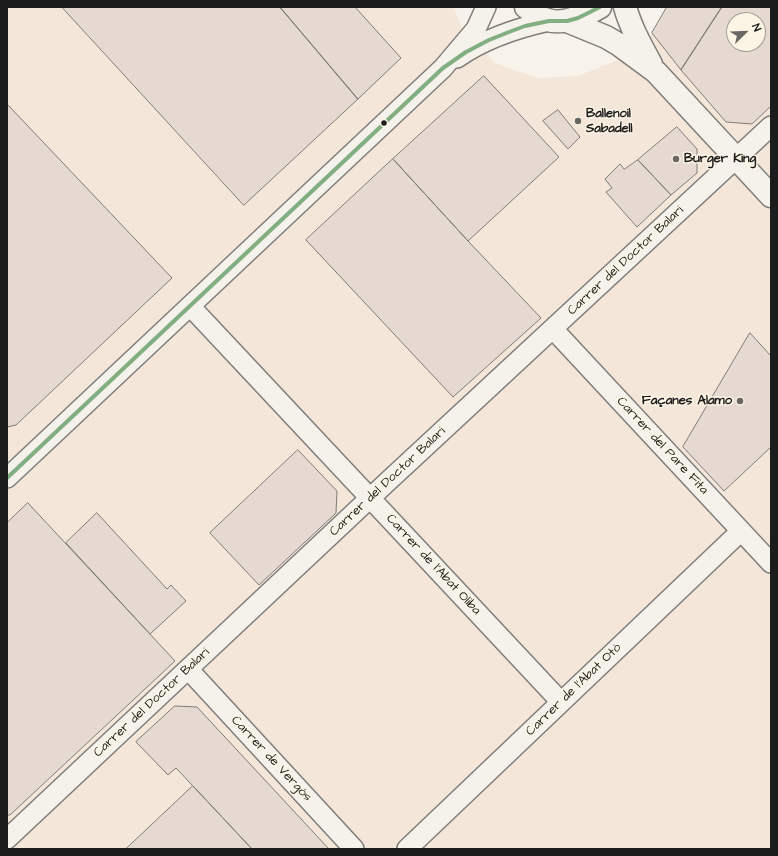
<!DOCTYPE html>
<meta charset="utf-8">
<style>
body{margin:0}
#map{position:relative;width:778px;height:856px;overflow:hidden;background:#f7f3ea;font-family:"Architects Daughter",sans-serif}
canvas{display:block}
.frame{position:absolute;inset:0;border:8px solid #1c1c1c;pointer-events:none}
.north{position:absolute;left:726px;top:12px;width:40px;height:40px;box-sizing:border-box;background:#fcf5e5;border:1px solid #a29e95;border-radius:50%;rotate:67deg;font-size:11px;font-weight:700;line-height:16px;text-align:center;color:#1c1c1c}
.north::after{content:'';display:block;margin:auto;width:14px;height:18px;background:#696764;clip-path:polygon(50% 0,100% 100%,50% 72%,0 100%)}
</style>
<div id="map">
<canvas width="778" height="856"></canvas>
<div class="frame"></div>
<div class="north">N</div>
</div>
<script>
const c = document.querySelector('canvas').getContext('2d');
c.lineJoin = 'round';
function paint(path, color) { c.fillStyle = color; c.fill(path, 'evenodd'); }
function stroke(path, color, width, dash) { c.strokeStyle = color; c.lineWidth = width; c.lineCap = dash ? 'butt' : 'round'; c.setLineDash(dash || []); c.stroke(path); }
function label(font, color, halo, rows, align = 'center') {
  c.font = font + ' "Architects Daughter",sans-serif'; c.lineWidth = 3; c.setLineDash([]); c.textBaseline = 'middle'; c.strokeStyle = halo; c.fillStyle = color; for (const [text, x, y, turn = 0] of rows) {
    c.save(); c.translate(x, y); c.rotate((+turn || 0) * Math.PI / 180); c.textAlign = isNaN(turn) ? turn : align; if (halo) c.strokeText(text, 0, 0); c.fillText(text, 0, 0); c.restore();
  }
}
paint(new Path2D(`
 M7,7H453L461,25L495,63L513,70L539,78L578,76L611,63L638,48L652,33L667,7H771V849H7ZM734,20H758V44H734Z`), '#f4e6d9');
const building = new Path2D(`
 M62,7H280L358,99L244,205Z
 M280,7H355L401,58L358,99Z
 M667,7H722L681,70L652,33Z
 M722,7H771V106L752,124L726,122L681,70ZM734,20H758V44H734Z
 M484,76L559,157L468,241L393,159Z
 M7,104L172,278L16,425L7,427Z
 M558,110L580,137L568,149L543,121Z
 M677,127L697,149V173L671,195L638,160Z
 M393,159L468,241L541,318L453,397L306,240Z
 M638,160L671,195L637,227L606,192L612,188L605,179L620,164L624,169Z
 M750,333L771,356V447L724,491L683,447Z
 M298,450L337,491L336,513L259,585L210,533Z
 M28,503L175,661L10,815H7V523Z
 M97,513L167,589L171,585L186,601L150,634L66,543Z
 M175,706L197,707L329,849H252L176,768L168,775L136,742Z
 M193,786L252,849H126Z`);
paint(building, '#e5d9d1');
stroke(building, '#7f7d79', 1);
const minor = new Path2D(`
 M457,58C484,39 517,28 549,21
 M190,306L370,498L561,702
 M553,329L771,563
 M7,478L443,68L476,29L486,7
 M188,669L354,849
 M7,839L370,498L771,126
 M407,849L741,531`);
const major = new Path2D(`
 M526,7C532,12 540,18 548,20C563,25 587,15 600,7
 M625,7C631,28 641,46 651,64
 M567,21L606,37L618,44L656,72L771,196`);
stroke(minor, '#7f7d79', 22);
stroke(major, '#7f7d79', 25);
stroke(minor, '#f5f2ec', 19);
stroke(major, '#f5f2ec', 22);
stroke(new Path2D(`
 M7,478L443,68L466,52L489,40L509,32L525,26L549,21H567L578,18L600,7`), '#82af82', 4);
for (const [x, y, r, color] of [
 [578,121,4,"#696764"],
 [384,123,3.5,"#1c1c1c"],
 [676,159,4,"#696764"],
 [740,401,4,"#696764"]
]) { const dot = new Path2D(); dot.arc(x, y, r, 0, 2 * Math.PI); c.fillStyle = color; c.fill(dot); stroke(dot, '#fcf5e5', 1.5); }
label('bold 13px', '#1c1c1c', '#fcf5e5', [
 ["Ballenoil",586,114],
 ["Sabadell",586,129],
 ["Burger King",684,159],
 ["Façanes Alamo",732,401,"right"]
], 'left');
label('13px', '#1c1c1c', '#fcf5e5', [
 ["Carrer del Doctor Balari",626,261,-43],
 ["Carrer del Pare Fita",662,446,47],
 ["Carrer del Doctor Balari",388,482,-43],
 ["Carrer de l'Abat Oliba",433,565,47],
 ["Carrer de l'Abat Otó",574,690,-44],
 ["Carrer del Doctor Balari",152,703,-43],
 ["Carrer de Vergós",271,759,47]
]);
</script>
